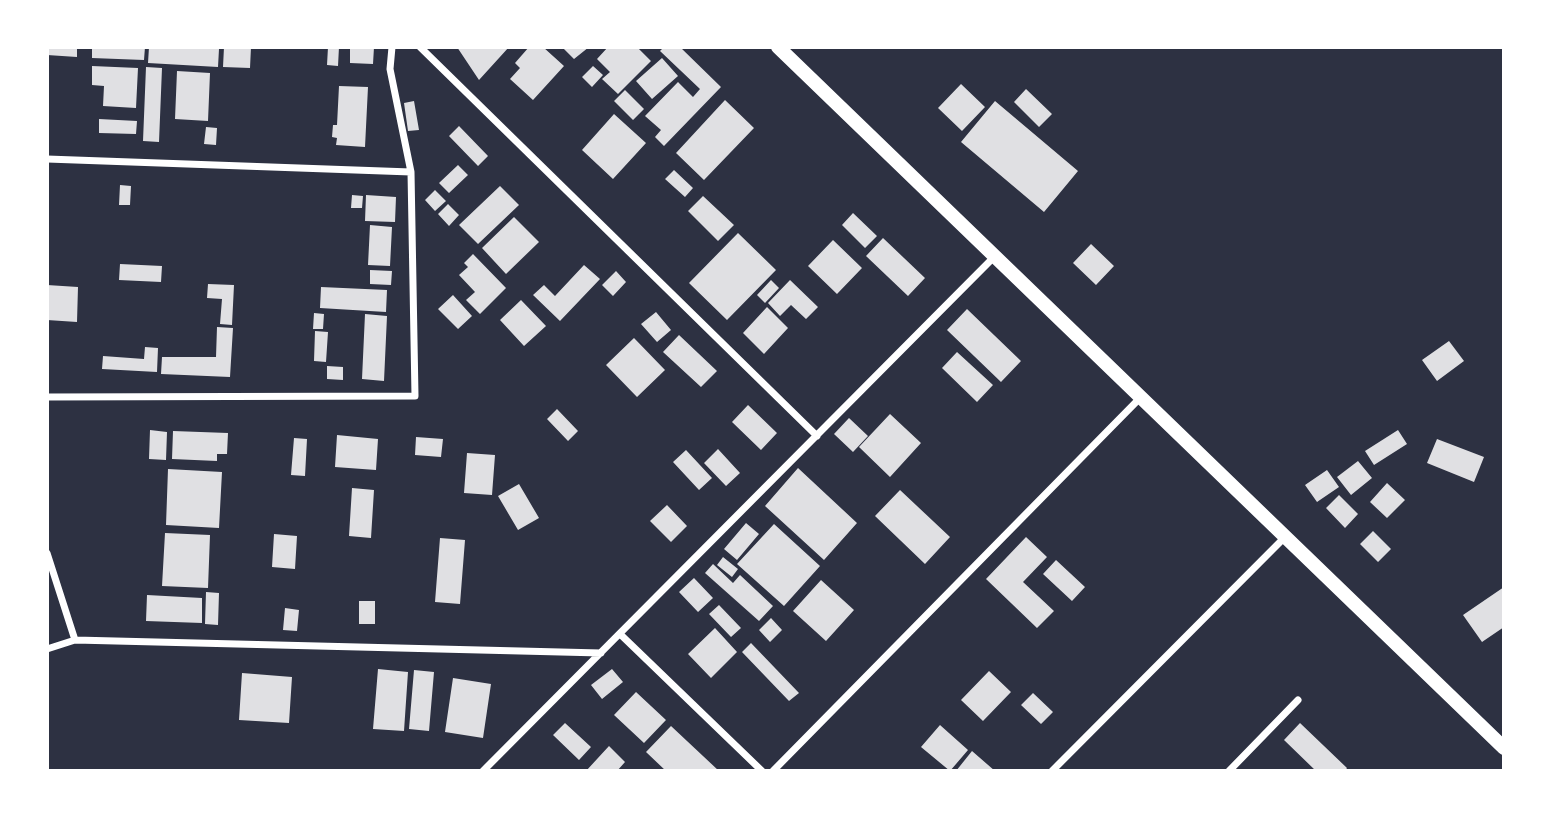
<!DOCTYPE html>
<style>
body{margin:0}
#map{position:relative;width:1551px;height:818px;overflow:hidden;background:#2d3142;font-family:"Playfair Display",serif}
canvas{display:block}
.frame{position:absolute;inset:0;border:49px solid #fff;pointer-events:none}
</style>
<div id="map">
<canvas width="1551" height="818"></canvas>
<div class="frame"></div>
</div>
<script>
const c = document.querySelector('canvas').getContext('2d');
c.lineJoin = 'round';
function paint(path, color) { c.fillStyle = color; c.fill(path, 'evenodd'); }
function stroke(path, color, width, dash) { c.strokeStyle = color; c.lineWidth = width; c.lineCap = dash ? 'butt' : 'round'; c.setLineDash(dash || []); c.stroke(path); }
paint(new Path2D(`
 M47,47H77V57L47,55Z
 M92,47H145L144,60L92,58Z
 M149,47L219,49L218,67L148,63Z
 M224,47H251L250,68L223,67Z
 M328,47H339L338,66L327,65Z
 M350,47H374L373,64L350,63Z
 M457,47H509L479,80Z
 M529,47H543L564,66L533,100L510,79L520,68L515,63Z
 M562,47H589L574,59Z
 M608,47H637L651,61L618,94L602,79L610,72L597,59Z
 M664,47H680L721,87L664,146L655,137L661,130L645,116L678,82L693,97L700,89L660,51Z
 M662,58L678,76L652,99L636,81Z
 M92,66L138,68L136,108L103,106L104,86L92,85Z
 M593,66L603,75L592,87L582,77Z
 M146,67L162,68L159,142L143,141Z
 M177,71L210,73L208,121L175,119Z
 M961,84L985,107L962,131L938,108Z
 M339,86L368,87L365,147L336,145L337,138L332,137L333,125H337Z
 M1026,89L1052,114L1039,127L1014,102Z
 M625,90L644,109L633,120L614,101Z
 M725,100L754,128L704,180L676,153Z
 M414,101L419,130L408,131L404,103Z
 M995,101L1078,171L1044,212L961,142Z
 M614,114L646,143L613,179L582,150Z
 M99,119L137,121L136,134L99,133Z
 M459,126L488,156L478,166L449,136Z
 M206,127L217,128L216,145L204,144Z
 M458,165L468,175L449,193L439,183Z
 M674,170L693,188L685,197L665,179Z
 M120,185L131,186L130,205H119Z
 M500,186L519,205L478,244L459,225Z
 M435,190L446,201L435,211L425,200Z
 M352,195L363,196L362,208H351Z
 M366,195L396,197L395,222L365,221Z
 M703,196L734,225L718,241L688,211Z
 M448,204L459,215L449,226L438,214Z
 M853,213L877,236L865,248L842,225Z
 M514,217L539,242L506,274L482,248Z
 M370,225L392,227L390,266L368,265Z
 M738,233L776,270L727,320L689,283Z
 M883,238L925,278L908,296L866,256Z
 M833,240L862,268L837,294L808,266Z
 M1091,244L1114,266L1096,285L1073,263Z
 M473,254L506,288L480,314L466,300L475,292L459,275L468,267L464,263Z
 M120,264L162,266L161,282L119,280Z
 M584,265L600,279L560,321L533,295L544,285L555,296Z
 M370,270L392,271L391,285L370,284Z
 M616,271L626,282L613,296L602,285Z
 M771,280L779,288L765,303L757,295Z
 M790,280L818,307L806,319L791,305L780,316L768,303Z
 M208,284L234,285L232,325L220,324L222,299L207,298Z
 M47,285L78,287L77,322L47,320Z
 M321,287L387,290L386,312L320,308Z
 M453,295L472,316L458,329L438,309Z
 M521,300L546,326L524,346L500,320Z
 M767,307L788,328L764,354L743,333Z
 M967,309L1021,361L1001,382L947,330Z
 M656,312L671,330L657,342L641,324Z
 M314,313L324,314L323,329H313Z
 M365,314L387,316L384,381L362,379Z
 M217,327L233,328L230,377L161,374L162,357H216Z
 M315,331L328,332L326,362L314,361Z
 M679,335L717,371L701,387L663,352Z
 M634,338L665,370L637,397L606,365Z
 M1449,341L1464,361L1437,381L1422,360Z
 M145,347L158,348L157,372L102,369L103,356L144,359Z
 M957,352L993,385L977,402L942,368Z
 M327,366L343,367V380L327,379Z
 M748,405L777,433L761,450L732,422Z
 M557,409L578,431L568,441L547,419Z
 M890,414L921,443L890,477L859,447Z
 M849,418L868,436L853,452L834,434Z
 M150,430L167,432L166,460L149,459Z
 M1398,430L1407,444L1374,465L1365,451Z
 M173,431L228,433L227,454H217V461L172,459Z
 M337,435L378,439L376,470L335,467Z
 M416,437L443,439L441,457L415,455Z
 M294,438L307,439L305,476L291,475Z
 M1437,439L1484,457L1474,482L1427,463Z
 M718,449L740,473L726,486L704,463Z
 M686,450L712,478L699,490L673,462Z
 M467,453L495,455L492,495L464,493Z
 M1358,461L1372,478L1351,495L1337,477Z
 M798,468L857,523L824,560L765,506Z
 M168,469L222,472L219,528L166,525Z
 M1327,470L1339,487L1317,502L1305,485Z
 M1387,483L1405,500L1387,518L1370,502Z
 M519,484L539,518L518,530L498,496Z
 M352,488L374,490L371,538L349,536Z
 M900,490L950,537L925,564L875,516Z
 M1339,495L1358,514L1345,528L1326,508Z
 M667,505L687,526L671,542L650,521Z
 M746,523L759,534L737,560L724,549Z
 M774,524L820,566L784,606L737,564Z
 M1373,531L1391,549L1378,562L1360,544Z
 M165,533L210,535L208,588L162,586Z
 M274,534L297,536L295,569L272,567Z
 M1026,537L1047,557L1023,582L1054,611L1037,628L986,579Z
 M440,538L465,540L460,604L435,602Z
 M723,557L738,569L732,577L717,565Z
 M1056,560L1085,587L1072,601L1043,574Z
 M713,564L733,583L740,575L773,606L759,621L705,573Z
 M694,578L713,598L698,612L679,592Z
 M821,580L854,610L826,641L793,611Z
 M1504,587V627L1482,642L1463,615Z
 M206,592L219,593L218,625L205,624Z
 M147,595L202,598V623L146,621Z
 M359,601H375V624H359Z
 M719,605L741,628L731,637L709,614Z
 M285,608L299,610L297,631L283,630Z
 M771,618L782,630L770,642L759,630Z
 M715,628L737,652L711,678L688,654Z
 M751,643L799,693L789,701L742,652Z
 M378,669L408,672L404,731L373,729Z
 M612,669L623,682L602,699L591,685Z
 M414,670L434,672L429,731L409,729Z
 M989,671L1011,692L983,721L961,700Z
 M242,673L292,677L289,723L239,720Z
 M453,678L491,684L483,738L445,732Z
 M636,692L666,720L644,743L614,715Z
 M1033,693L1053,712L1041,724L1021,705Z
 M565,723L591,747L579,760L553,735Z
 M1300,723L1347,768L1345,771H1316L1284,740Z
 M940,725L968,750L950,771L921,747Z
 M671,726L719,771H666L646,752Z
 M609,746L625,762L617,771H586Z
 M972,751L995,771H956Z`), '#e0e0e3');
stroke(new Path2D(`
 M420,47L817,436
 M47,159L411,172
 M47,397L415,396L411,172L390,69L392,47
 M47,553L75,640
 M620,634L762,771
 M47,649L75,640L601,653
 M483,771L995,256
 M773,771L1141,397
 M1052,771L1285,537
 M1229,771L1298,700`), '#fff', 7);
stroke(new Path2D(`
 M778,47L1504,748`), '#fff', 14);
</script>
